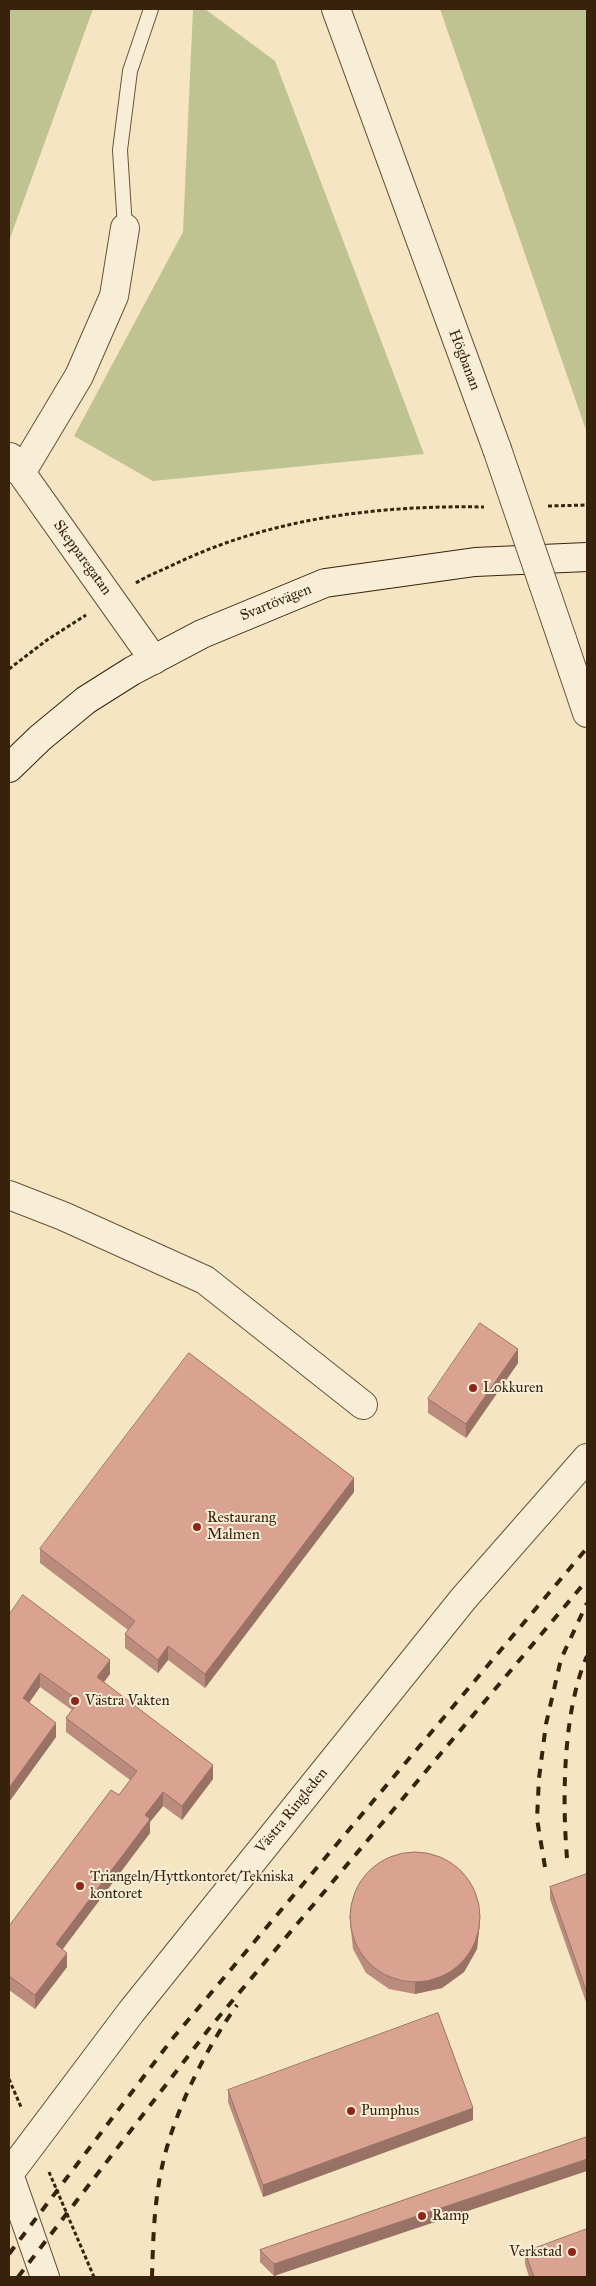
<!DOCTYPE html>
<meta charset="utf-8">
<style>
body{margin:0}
#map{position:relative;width:596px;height:2286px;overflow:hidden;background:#f5e5c2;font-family:"IM FELL Great Primer",serif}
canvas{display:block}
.frame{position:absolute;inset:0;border:10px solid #39220c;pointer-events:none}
</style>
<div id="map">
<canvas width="596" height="2286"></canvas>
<div class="frame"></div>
</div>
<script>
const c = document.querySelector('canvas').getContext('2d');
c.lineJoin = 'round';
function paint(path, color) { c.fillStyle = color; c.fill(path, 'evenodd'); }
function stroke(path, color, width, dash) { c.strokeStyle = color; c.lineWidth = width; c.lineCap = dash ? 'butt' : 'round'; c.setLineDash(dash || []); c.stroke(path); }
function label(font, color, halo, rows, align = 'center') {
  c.font = font + ' "IM FELL Great Primer",serif'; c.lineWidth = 4; c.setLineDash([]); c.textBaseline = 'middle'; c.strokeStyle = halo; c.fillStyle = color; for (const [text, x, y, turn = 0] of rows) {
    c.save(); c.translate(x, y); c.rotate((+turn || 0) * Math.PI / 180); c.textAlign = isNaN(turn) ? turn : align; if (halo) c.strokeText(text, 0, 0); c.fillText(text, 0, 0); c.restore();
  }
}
paint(new Path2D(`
 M9,9H93L9,241Z
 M193,9H205L275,61L424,454L153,481L74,436L183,232Z
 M440,9H587V433Z`), '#bfc391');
const lane = new Path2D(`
 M125,228L120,150L130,71L151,9`);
const street = new Path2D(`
 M336,9L497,449
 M10,457L154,660
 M21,473L79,376L114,296L125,228
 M562,639L587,713
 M9,1195L63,1216L205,1280L363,1405
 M9,2174L131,2012L464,1598L587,1458
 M9,2174L45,2277`);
const secondary = new Path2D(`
 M9,768L40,738L86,700L132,671L202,634L325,583L475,562L587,557`);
stroke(lane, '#68533a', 16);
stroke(street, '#68533a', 30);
stroke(secondary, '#39220c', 30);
stroke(new Path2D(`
 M548,506L587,505
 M136,583C148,575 163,570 177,563C272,518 379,505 484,507
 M9,669L47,640L86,615
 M9,2079L21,2107
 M49,2172L94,2277`), '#39220c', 3, [4, 2.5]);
stroke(lane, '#f8eed7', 14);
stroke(street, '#f8eed7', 28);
stroke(secondary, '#f8eed7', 28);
stroke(new Path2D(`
 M567,1858C562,1798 563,1711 587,1656
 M545,1867L537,1819L539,1778L546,1724L561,1659L587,1603
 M9,2254L173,2038L587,1548
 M18,2277L212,2025L587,1580
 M152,2277C153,2241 154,2203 162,2167C173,2114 206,2048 237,2005`), '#39220c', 4, [9, 9]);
const streetBridge = new Path2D(`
 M497,449L562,639`);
stroke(streetBridge, '#68533a', 30, []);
stroke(streetBridge, '#f8eed7', 28);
paint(new Path2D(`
 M518,1363L466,1438L428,1413V1399Z
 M354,1492L205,1688L168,1660L158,1673L125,1648V1634L128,1630L40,1563V1549Z
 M9,1615L110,1674L104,1682L213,1779L182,1820L163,1806L150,1822V1833L62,1950L67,1967L35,2009L9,1990V1926L119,1795L130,1780L66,1732V1718L72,1710L40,1687L29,1703L56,1737L9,1802Z
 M587,1874V2005L550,1899V1887Z
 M350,1911L480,1921L477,1949L464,1972L442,1988L415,1994L389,1989L366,1973L353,1949L350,1922Z
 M228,2090L473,2120L263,2197L228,2102Z
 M587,2137L274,2276L260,2262V2250Z
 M525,2252L587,2277H529L525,2264Z`), '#bb8c7d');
paint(new Path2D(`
 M518,1349V1363L466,1438V1424Z
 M354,1478V1492L205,1688V1674Z
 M168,1646V1660L158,1673V1660Z
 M110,1660V1674L97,1691V1677Z
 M40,1673V1687L23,1711V1698Z
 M56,1723V1737L9,1802V1788Z
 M213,1765V1779L182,1820V1806Z
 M163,1792V1806L150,1822V1833L56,1958V1944L145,1815Z
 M480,1910V1921L477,1949L464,1972L442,1988L415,1994V1983Z
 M67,1953V1967L35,2009V1995Z
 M473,2108V2120L263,2197V2185Z
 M587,2159V2171L274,2276V2264Z`), '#997266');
const building = new Path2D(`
 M480,1323L518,1349L466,1424L428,1399Z
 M189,1353L354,1478L205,1674L168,1646L158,1660L125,1634L135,1621L40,1549Z
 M23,1595L110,1660L97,1677L213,1765L182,1806L163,1792L145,1815L150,1819L56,1944L67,1953L35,1995L9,1976V1926L111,1790L119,1795L137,1771L66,1718L79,1701L40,1673L23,1698L56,1723L9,1788V1615Z
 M350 1917a65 65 0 1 1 130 0a65 65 0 1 1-130 0Z
 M587,1874V1993L550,1887Z
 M438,2013L473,2108L263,2185L228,2090Z
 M587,2137V2159L274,2264L260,2250Z
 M587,2229V2277H534L525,2252Z`);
paint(building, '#daa391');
stroke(building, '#997266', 1);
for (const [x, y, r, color] of [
 [473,1388,5,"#8f2418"],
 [197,1527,5,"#8f2418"],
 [75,1701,5,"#8f2418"],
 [80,1886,5,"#8f2418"],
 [351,2111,5,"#8f2418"],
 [422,2216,5,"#8f2418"],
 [572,2252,5,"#8f2418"]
]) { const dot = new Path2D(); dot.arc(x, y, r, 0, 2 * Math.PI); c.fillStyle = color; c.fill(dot); stroke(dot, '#f8eed7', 2); }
label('15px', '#39220c', '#f8eed7', [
 ["Högbanan",464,360,69],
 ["Skepparegatan",82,558,54],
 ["Svartövägen",276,603,-22],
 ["Västra Ringleden",292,1811,-51]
]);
label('15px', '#39220c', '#f8eed7', [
 ["Lokkuren",483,1388],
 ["Restaurang",207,1518],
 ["Malmen",207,1535],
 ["Västra Vakten",85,1701],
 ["Triangeln/Hyttkontoret/Tekniska",90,1877],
 ["kontoret",90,1894],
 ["Pumphus",361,2111],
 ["Ramp",432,2216],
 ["Verkstad",562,2252,"right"]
], 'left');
</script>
